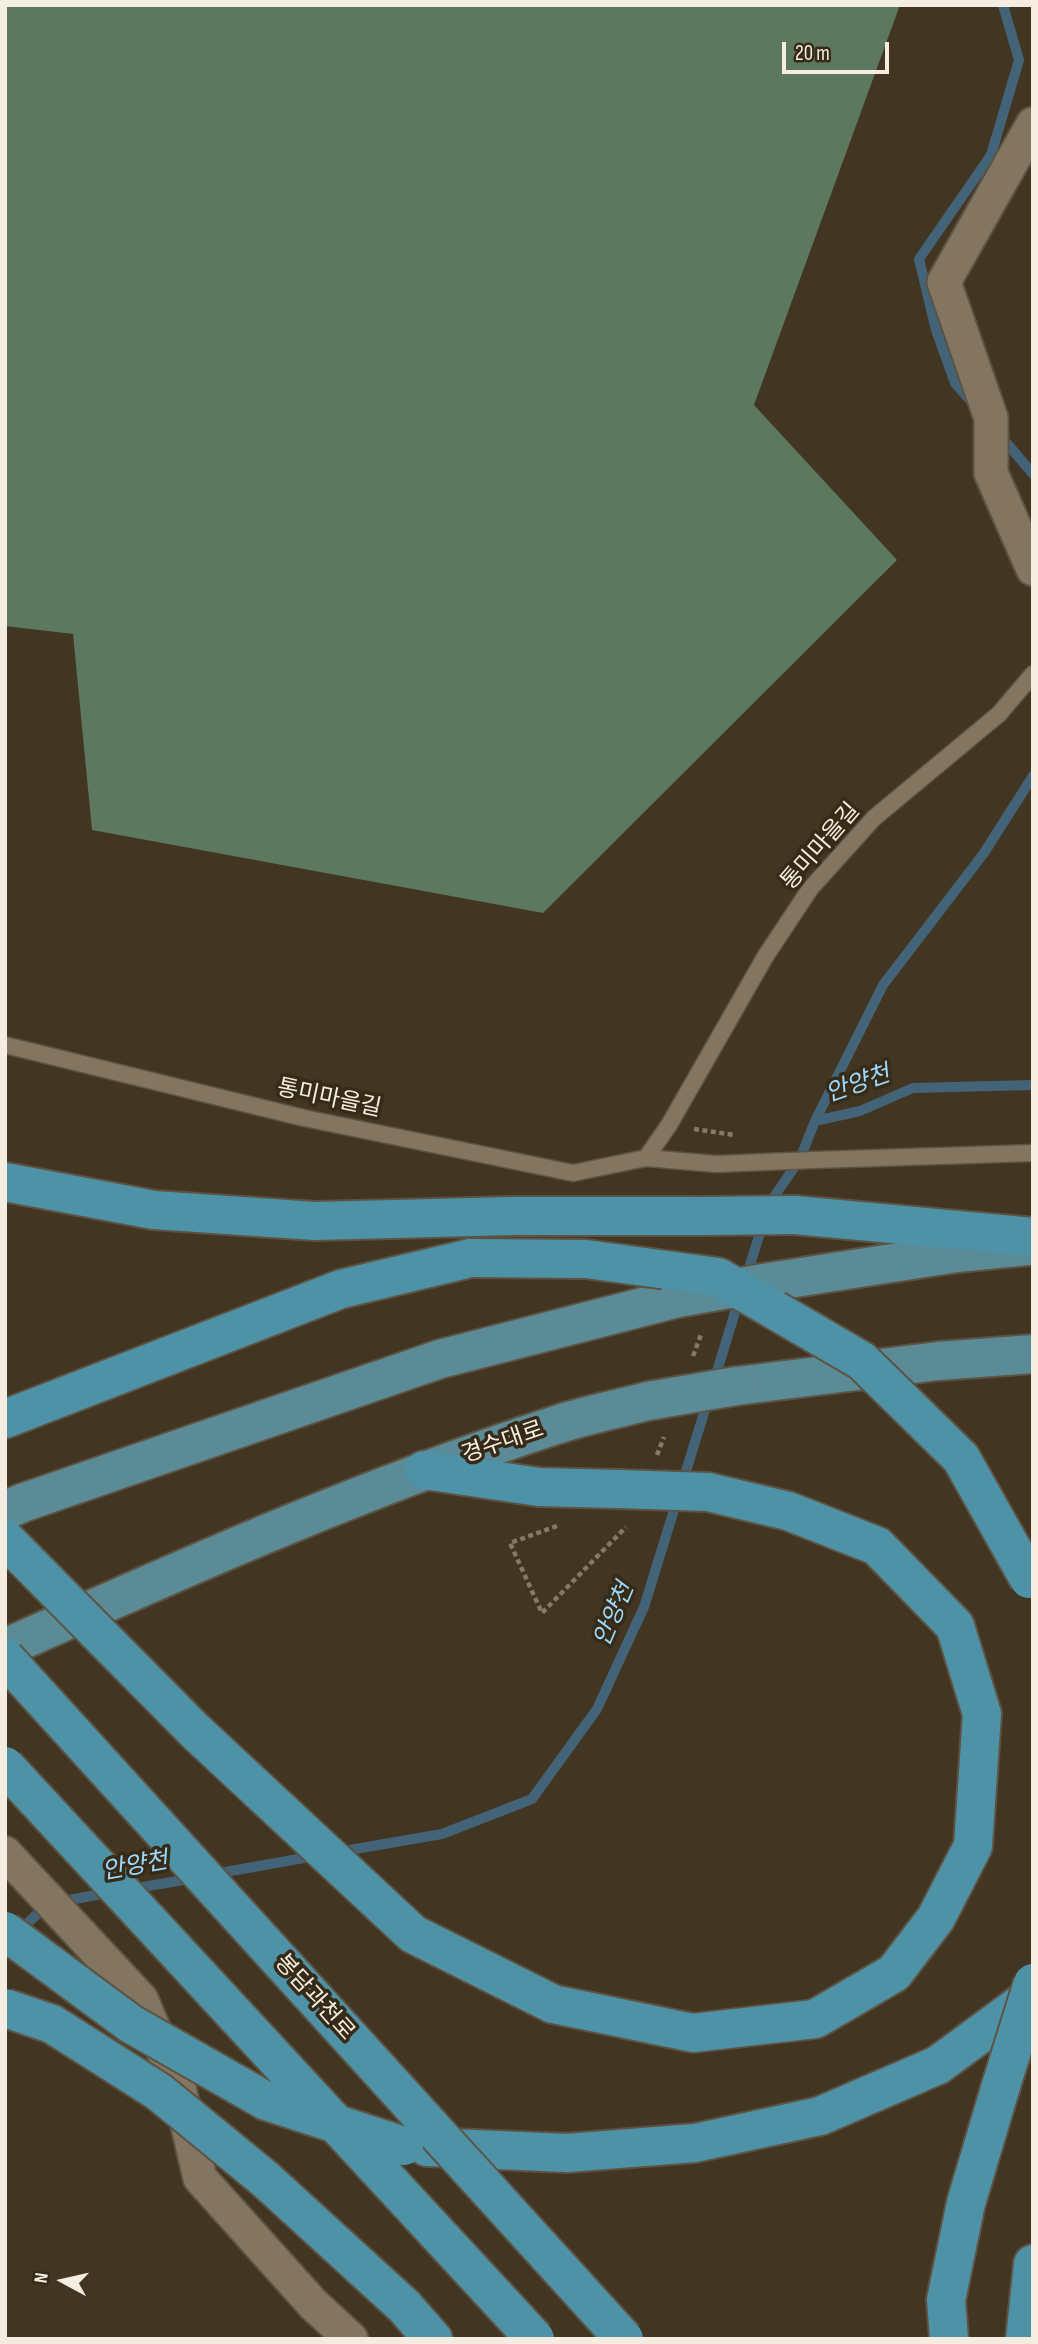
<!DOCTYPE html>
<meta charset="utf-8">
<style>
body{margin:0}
#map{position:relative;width:1038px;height:2344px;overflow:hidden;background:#423522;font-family:"Sofia Sans Condensed",sans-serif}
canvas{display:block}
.frame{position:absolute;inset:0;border:7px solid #f5ede1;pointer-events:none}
.north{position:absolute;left:28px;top:2246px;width:70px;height:70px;-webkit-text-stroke:5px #372b18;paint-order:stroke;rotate:278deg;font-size:19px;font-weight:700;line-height:28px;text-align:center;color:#f5ede1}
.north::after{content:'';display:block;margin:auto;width:24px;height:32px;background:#f5ede1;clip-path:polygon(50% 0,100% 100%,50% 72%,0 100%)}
.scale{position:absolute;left:782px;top:42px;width:107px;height:32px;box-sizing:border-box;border:4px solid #f5ede1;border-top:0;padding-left:9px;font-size:21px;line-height:24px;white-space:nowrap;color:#f5ede1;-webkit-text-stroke:5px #372b18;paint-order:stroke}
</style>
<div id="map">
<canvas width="1038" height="2344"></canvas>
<div class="frame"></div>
<div class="north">N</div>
<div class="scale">20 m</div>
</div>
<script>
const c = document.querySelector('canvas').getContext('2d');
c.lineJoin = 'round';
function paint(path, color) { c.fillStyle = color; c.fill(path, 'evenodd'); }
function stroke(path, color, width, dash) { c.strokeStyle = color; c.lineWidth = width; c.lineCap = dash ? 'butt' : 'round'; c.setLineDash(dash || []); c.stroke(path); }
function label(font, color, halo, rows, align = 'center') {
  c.font = font + ' "Sofia Sans Condensed","Noto Sans KR",sans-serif'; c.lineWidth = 7; c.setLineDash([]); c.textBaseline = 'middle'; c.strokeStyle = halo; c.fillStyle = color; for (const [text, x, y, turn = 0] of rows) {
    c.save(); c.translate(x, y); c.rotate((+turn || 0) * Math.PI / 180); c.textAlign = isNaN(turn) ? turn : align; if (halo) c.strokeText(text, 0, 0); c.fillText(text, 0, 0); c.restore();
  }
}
paint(new Path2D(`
 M5,5H900L754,405L897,560L543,913L92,830L73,634L5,626Z`), '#5c785f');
stroke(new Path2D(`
 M975,406L955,383L936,330L919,259L991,155L1019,60L1003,5
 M999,434L1033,474
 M815,1121L883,985L984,853L1033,776
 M767,1207L800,1159L815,1121L860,1111L913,1088L1033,1085
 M746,1278L763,1223
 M714,1381L740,1296
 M338,1852L442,1834L532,1799L597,1709L644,1607L708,1400
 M214,1874L315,1856
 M131,1889L195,1878
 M18,1932L48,1904L112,1892`), '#436478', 10);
const service = new Path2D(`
 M5,1045L304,1118L573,1173L646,1158L716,1164
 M646,1158L669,1125L765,957L810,889L874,818L999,714L1033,674
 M814,1160L1033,1153`);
const minor = new Path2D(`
 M1033,124L944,282L991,418V473L1033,569
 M5,1853L141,1999L179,2088L200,2178L313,2304L351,2339`);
const primary = new Path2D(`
 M769,1282L957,1253L1027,1246
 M736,1386L938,1361L1033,1354
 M5,1511L22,1503L440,1359L678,1298
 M5,1648C186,1567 368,1486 556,1425C586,1415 618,1409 648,1401`);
const trunk = new Path2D(`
 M5,1182L154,1210L315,1221L512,1216H701
 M795,1215L1033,1237
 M5,1419L341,1289L471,1258
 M424,1470L539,1487L619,1489
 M553,2004L693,2033L815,2019L894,1973L936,1918L973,1846L982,1714L955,1626L877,1546L788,1511L708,1492
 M427,2147L567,2153L695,2143L820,2116L938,2065L1033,1995
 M404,2306L433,2339
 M949,2339L946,2300L966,2203L1000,2089
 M1025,2339L1033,2264`);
stroke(service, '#5d5342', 19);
stroke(minor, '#5d5342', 37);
stroke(primary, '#5d5342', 42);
stroke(trunk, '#5d5342', 42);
stroke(new Path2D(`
 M694,1129L734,1135
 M693,1356L702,1332
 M657,1455L664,1437
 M557,1526L510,1543L542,1613L626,1527`), '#857a69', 4.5, [5, 3.5]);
stroke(service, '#837560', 16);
stroke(minor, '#837560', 33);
stroke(primary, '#5b8b96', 38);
stroke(trunk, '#4e92a8', 38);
const serviceBridge = new Path2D(`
 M716,1164L814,1160`);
const primaryBridge = new Path2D(`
 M678,1298L769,1282
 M648,1401L736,1386`);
const trunkBridge = new Path2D(`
 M701,1216L795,1215
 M471,1258L586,1259L718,1277L862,1361L961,1458L1029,1579
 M619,1489L708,1492
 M5,1539L195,1731L413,1934L553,2004
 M5,1658L624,2339
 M5,1766L535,2339
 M5,1931L131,2024L266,2101L404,2146
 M5,2008L52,2024L159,2092L265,2179L404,2306
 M1000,2089L1033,1983`);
stroke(serviceBridge, '#5d5342', 19, []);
stroke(primaryBridge, '#5d5342', 42, []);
stroke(trunkBridge, '#5d5342', 42, []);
stroke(serviceBridge, '#837560', 16);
stroke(primaryBridge, '#5b8b96', 38);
stroke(trunkBridge, '#4e92a8', 38);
label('23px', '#f5ede1', '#372b18', [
 ["통미마을길",821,847,-49],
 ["통미마을길",329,1099,12],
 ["경수대로",503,1443,-19],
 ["봉담과천로",314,1998,48]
]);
label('italic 24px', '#9cd9fd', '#372b18', [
 ["안양천",858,1085,-19],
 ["안양천",615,1615,-67],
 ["안양천",135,1867,-10]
]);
</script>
